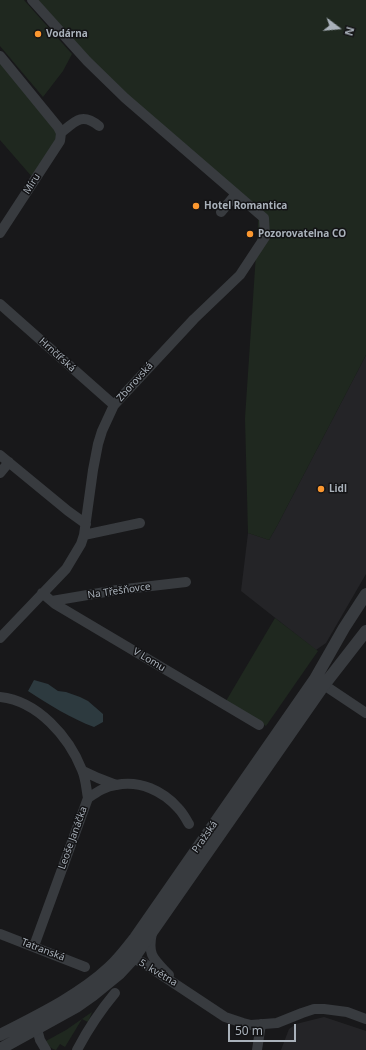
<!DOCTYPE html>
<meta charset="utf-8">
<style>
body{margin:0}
#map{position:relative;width:366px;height:1050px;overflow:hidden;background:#18181a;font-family:"Noto Sans",sans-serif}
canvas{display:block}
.north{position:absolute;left:318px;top:8px;width:40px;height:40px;-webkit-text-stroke:3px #131315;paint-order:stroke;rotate:106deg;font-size:11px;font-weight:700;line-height:16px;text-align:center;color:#a9b1ba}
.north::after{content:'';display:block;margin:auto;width:14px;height:18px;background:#a9b1ba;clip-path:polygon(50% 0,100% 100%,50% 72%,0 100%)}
.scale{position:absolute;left:228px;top:1024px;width:68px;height:18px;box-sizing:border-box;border:2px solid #a9b1ba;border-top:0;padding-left:5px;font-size:12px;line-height:14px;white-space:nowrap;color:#a9b1ba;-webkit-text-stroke:3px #131315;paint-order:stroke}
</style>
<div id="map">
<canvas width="366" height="1050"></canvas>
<div class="north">N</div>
<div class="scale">50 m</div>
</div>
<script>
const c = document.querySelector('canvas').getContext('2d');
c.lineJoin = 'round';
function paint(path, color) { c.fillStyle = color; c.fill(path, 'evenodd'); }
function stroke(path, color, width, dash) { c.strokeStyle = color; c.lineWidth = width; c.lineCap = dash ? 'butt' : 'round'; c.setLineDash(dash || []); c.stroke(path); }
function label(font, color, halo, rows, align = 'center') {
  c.font = font + ' "Noto Sans",sans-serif'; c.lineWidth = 3; c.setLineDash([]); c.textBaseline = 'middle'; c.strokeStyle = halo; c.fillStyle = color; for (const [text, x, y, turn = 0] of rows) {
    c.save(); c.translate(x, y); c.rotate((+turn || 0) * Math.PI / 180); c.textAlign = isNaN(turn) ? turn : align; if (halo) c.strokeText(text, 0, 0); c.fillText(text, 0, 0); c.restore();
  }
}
paint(new Path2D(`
 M366,355V574L326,643L316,650L241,591L248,533L269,540L277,526Z
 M324,1017L366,1031V1050H281L289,1029L296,1024Z`), '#242427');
paint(new Path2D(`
 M0,0H24L72,54L63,71L43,97L0,46Z
 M38,0H366V355L277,526L269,540L248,533L245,418L259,209L126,96L90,58Z
 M0,62L58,133L57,141L33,178L0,140Z
 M275,618L318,651L266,726L226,701Z
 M92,1012L88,1022L82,1019L65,1047L60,1044L56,1050C51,1049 48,1045 46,1041L66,1030Z`), '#1f281f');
paint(new Path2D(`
 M34,680L48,684L58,691L66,692L80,697L88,701L103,714V722L94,727C72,719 48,704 28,691Z`), '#2d3a3f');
stroke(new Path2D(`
 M0,56L58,127L61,133L60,141L0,233
 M61,133C75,121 82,112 99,126
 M221,212L236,194
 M0,304L114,405
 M0,455L68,511L86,524
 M0,473L9,462
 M84,535L140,523
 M42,593L55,604L259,725
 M52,601L117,590L186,582
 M0,638L66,569L81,544L84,535L93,470L98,444L102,431L114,405L194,319L240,275L265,237L264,218L125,98L87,61L32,0
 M324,685L366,713
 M0,697C38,701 69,737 82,770C86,779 86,788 88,798L34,946
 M83,771L98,778L116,785
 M88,798C97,792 106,786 116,785C140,780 163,791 178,808C183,813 186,819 189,824
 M152,933C147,956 154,959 169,975
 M0,934L85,967
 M127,960L133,959L142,962L225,1017L243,1023L251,1025L277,1023L302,1013L314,1009H324L347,1012L366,1019
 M37,1029L40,1040L46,1050
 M77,1050C88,1029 100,1011 115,993
 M257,1050L261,1024`), '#383b3f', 10);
stroke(new Path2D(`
 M0,1035C37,1016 79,996 109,968C119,959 127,948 135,938L315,679L344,628L366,594
 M0,1049L76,1007L93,995L120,973L133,959L324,685L366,631`), '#383b3f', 12);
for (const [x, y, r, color] of [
 [38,34,4,"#fb972f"],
 [196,206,4,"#fb972f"],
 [250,234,4,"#fb972f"],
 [321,489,4,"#fb972f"]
]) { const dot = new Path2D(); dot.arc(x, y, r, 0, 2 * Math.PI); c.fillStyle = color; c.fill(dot); stroke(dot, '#131315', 1.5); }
label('bold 10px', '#a9b1ba', '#131315', [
 ["Vodárna",46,34],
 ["Hotel Romantica",204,206],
 ["Pozorovatelna CO",258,234],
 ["Lidl",329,489]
], 'left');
label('10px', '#a9b1ba', '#131315', [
 ["Míru",32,184,-57],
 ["Hrnčířská",57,355,42],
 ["Zborovská",135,382,-48],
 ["Na Třešňovce",119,591,-8],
 ["V Lomu",149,660,31],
 ["Pražská",205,837,-55],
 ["Leoše Janáčka",73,838,-70],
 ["Tatranská",43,950,21],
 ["5. května",158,973,31]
]);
</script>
